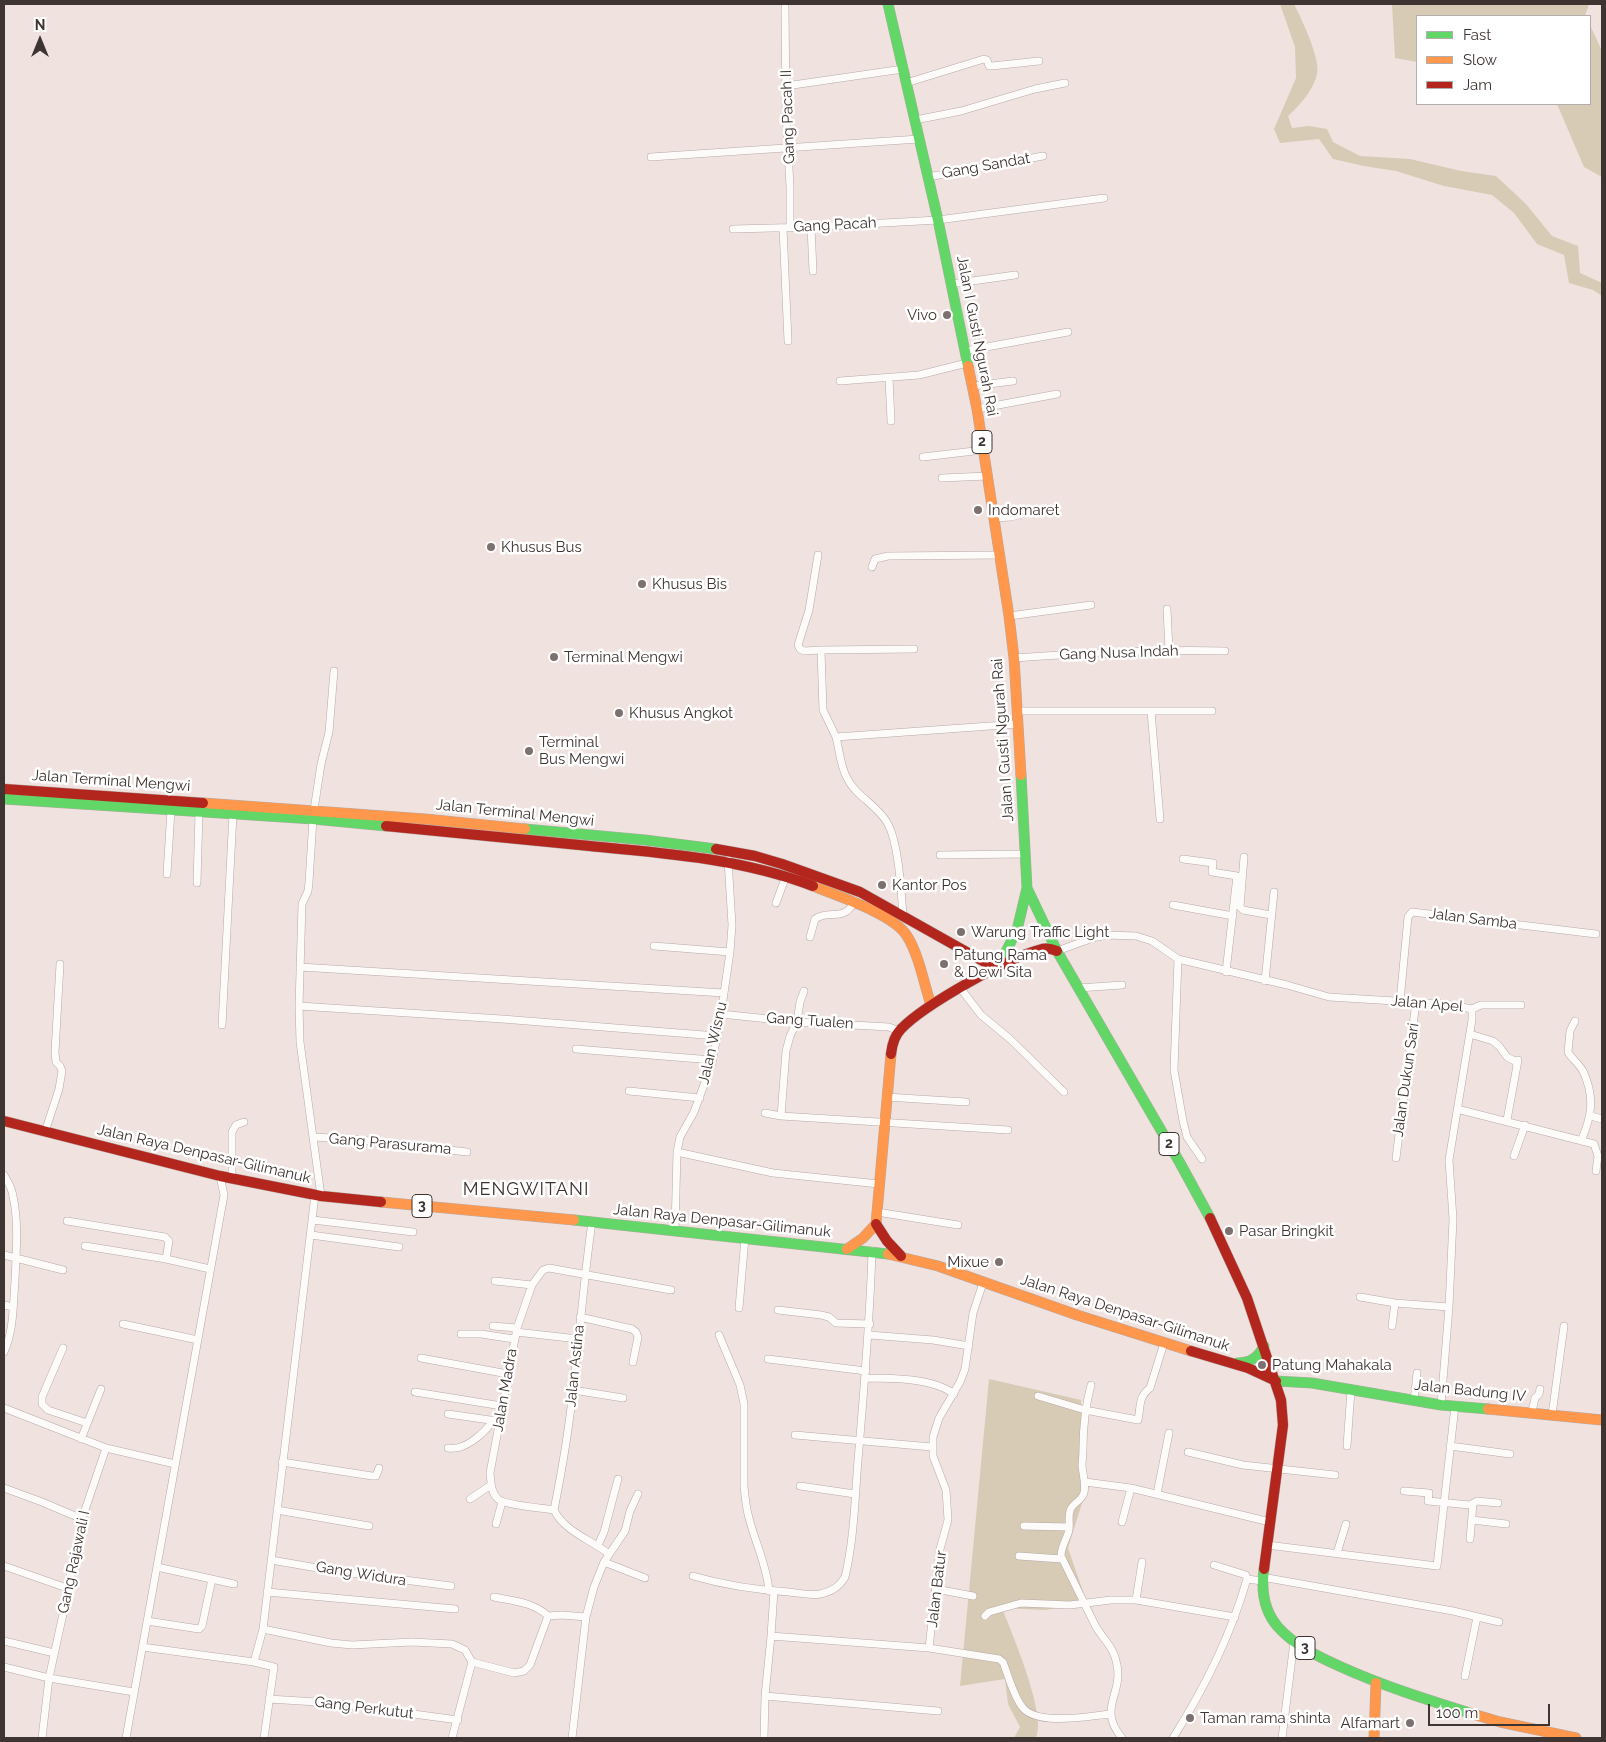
<!DOCTYPE html>
<style>
body{margin:0}
#map{position:relative;width:1606px;height:1742px;overflow:hidden;background:#f0e2df;font-family:Raleway,sans-serif}
canvas{display:block}
.frame{position:absolute;inset:0;border:5px solid #3e3432;pointer-events:none}
.legend{position:absolute;left:1416px;top:15px;width:175px;height:90px;box-sizing:border-box;background:#fff;border:1px solid #b2aead;margin:0;padding:6px 9px;list-style:none;font-size:15px;color:#3e3432}
.legend li{display:flex;align-items:center;gap:10px;height:25px}
.legend b{width:25px;border:1px solid #b2aead}
.north{position:absolute;left:15px;top:15px;width:50px;height:50px;-webkit-text-stroke:4px #fff;paint-order:stroke;rotate:0deg;font-size:14px;font-weight:700;line-height:20px;text-align:center;color:#3e3432}
.north::after{content:'';display:block;margin:auto;width:18px;height:22px;background:#3e3432;clip-path:polygon(50% 0,100% 100%,50% 72%,0 100%)}
.scale{position:absolute;left:1428px;top:1704px;width:122px;height:22px;box-sizing:border-box;border:2px solid #3e3432;border-top:0;padding-left:6px;font-size:15px;line-height:18px;white-space:nowrap;color:#3e3432;-webkit-text-stroke:4px #fff;paint-order:stroke}
</style>
<div id="map">
<canvas width="1606" height="1742"></canvas>
<div class="frame"></div>
<ul class="legend">
<li><b style="height:6px;background:#63d668"></b>Fast</li>
<li><b style="height:6px;background:#ff974d"></b>Slow</li>
<li><b style="height:6px;background:#b3261e"></b>Jam</li>
</ul>
<div class="north">N</div>
<div class="scale">100 m</div>
</div>
<script>
const c = document.querySelector('canvas').getContext('2d');
c.lineJoin = 'round';
function paint(path, color) { c.fillStyle = color; c.fill(path, 'evenodd'); }
function stroke(path, color, width, dash) { c.strokeStyle = color; c.lineWidth = width; c.lineCap = dash ? 'butt' : 'round'; c.setLineDash(dash || []); c.stroke(path); }
function label(font, color, halo, rows, align = 'center') {
  c.font = font + ' Raleway,sans-serif'; c.lineWidth = 5; c.setLineDash([]); c.textBaseline = 'middle'; c.strokeStyle = halo; c.fillStyle = color; for (const [text, x, y, turn = 0] of rows) {
    c.save(); c.translate(x, y); c.rotate((+turn || 0) * Math.PI / 180); c.textAlign = isNaN(turn) ? turn : align; if (halo) c.strokeText(text, 0, 0); c.fillText(text, 0, 0); c.restore();
  }
}
paint(new Path2D(`
 M1280,4H1294C1301,18 1321,59 1317,74C1313,91 1300,105 1288,116L1292,128L1309,126L1327,129L1333,142L1360,156L1410,159L1461,171L1496,176L1526,204L1552,236L1578,246L1580,273L1602,283V296L1593,290L1569,283L1564,255L1537,244L1514,213L1492,195L1444,186L1396,171L1364,166L1333,159L1319,139L1280,143L1274,129L1296,78L1295,47Z
 M1392,4H1589L1585,16H1417V62L1395,58Z
 M1590,25L1602,51V177L1584,167L1557,104H1590Z
 M989,1379L1081,1400L1083,1500L1068,1548L1087,1603L1045,1610L1002,1608C1012,1634 1047,1714 1036,1738H1014L1020,1727L1008,1704L1005,1679L960,1686Z`), '#d7cbb5');
const street = new Path2D(`
 M785,7L786,113L790,187V228
 M906,83L984,59L987,60L989,66H992L1039,61
 M786,86L903,69
 M915,120L961,111L1035,89L1065,83
 M651,157L919,139
 M928,177L1043,156
 M811,227L813,271
 M783,228L788,341
 M733,229L811,227L938,220L1104,198
 M951,284L1015,275
 M965,351L1068,332
 M889,378L891,421
 M840,381L919,375L967,363
 M973,386L1013,381
 M977,409L1057,394
 M923,457L983,450
 M942,478L987,476
 M994,518L1011,517L1042,509
 M818,555L809,610L798,645L800,649L804,651L821,650L823,710L836,737
 M872,567L875,559L888,556L1000,555
 M1167,609L1169,650
 M1009,616L1091,605
 M821,650L914,649
 M1014,658C1084,653 1154,649 1225,651
 M1018,711H1212
 M1151,711L1160,819
 M314,810L321,764L329,732L334,671
 M313,819L309,882L308,891L302,904L299,1006L300,1042L321,1196
 M940,855L1025,854
 M1244,857L1240,907L1243,910L1271,915
 M1183,859L1213,863L1212,872L1237,876L1226,972
 M167,874L171,810
 M197,883L199,812
 M776,903L786,876
 M1173,905L1233,916
 M903,915C901,891 899,845 888,824C878,805 856,797 847,778C841,768 839,749 836,737L1018,724
 M810,937L815,919C826,911 838,918 847,911C850,909 853,904 855,901
 M654,946L730,952
 M1057,951L1093,938L1106,935L1136,936L1152,941L1178,959L1287,985L1329,997L1445,1004L1472,1009V1020L1449,1160L1453,1219L1449,1307L1441,1405
 M1178,959L1174,1070L1183,1121L1187,1137L1202,1159
 M300,967L724,993
 M1265,981L1274,892
 M1078,988L1122,985
 M961,989L981,1015L1010,1039L1064,1092
 M1400,1001L1408,917L1412,912L1596,934
 M299,1006L502,1019L717,1036
 M1472,1009L1481,1005H1521
 M721,1014L797,1022L889,1027L899,1031
 M1575,1021L1570,1031L1568,1052C1572,1059 1579,1064 1583,1071C1595,1097 1592,1116 1581,1141
 M222,1025L233,814
 M1470,1034L1493,1041L1499,1046L1507,1057L1515,1061L1517,1066
 M576,1049L712,1060
 M629,1091L700,1098
 M886,1097L966,1102
 M1457,1109L1594,1144L1598,1156L1596,1171
 M765,1113L781,1116L1008,1130
 M781,1116L786,1051L790,1036L797,1022L800,1002L804,991
 M1591,1116L1602,1119
 M1507,1120L1518,1060
 M45,1132L59,1089L62,1071L60,1066L56,1062L55,1052L60,964
 M313,1137L352,1139L467,1152
 M677,1152L773,1173L879,1184
 M1514,1156L1525,1125
 M1396,1158L1416,1002
 M4,1175C8,1182 12,1188 13,1196C19,1224 16,1253 15,1281C13,1305 14,1330 4,1352
 M232,1179V1132L236,1125L244,1122
 M877,1212L958,1225
 M313,1220L413,1232
 M67,1221L165,1237L169,1241L166,1259
 M675,1231L677,1152L680,1137L694,1112L712,1063L721,1014L730,952L732,925L728,860
 M311,1235L399,1247
 M85,1246L166,1259L210,1269
 M4,1255L63,1270
 M495,1281L532,1285
 M1360,1297L1395,1303L1449,1307
 M4,1305L13,1307
 M739,1308L745,1238
 M778,1310L821,1315L829,1317L836,1323L870,1324
 M580,1317L632,1329L636,1332L638,1337L633,1362
 M123,1324L198,1340
 M493,1326L517,1328
 M1392,1326L1395,1303
 M516,1332L578,1339
 M461,1334H481L514,1339
 M719,1335L740,1385L744,1404V1486C745,1497 746,1508 749,1518C755,1542 767,1566 769,1591
 M869,1335L933,1340L969,1346
 M63,1348L42,1397V1404L48,1410L87,1423
 M421,1358L508,1374
 M768,1359L866,1371
 M866,1378C892,1378 933,1378 954,1394
 M1091,1385C1085,1407 1083,1428 1083,1450C1083,1456 1082,1461 1082,1466C1083,1476 1086,1483 1084,1493C1081,1502 1072,1503 1070,1511C1068,1517 1070,1524 1069,1530C1067,1539 1061,1546 1061,1556L1095,1625C1103,1640 1114,1646 1117,1665C1123,1695 1097,1708 1122,1738
 M573,1390L623,1398
 M415,1392L502,1406
 M1038,1396L1085,1410L1138,1420C1141,1406 1138,1397 1150,1388L1164,1343
 M1414,1401L1417,1373
 M4,1408L106,1448L175,1464
 M1532,1412L1535,1398L1539,1394L1540,1389
 M448,1414L497,1421
 M1552,1415L1564,1326
 M795,1435L932,1447
 M81,1439L101,1389
 M1347,1446L1351,1390
 M1450,1446L1510,1454
 M448,1448C465,1451 483,1434 493,1421
 M1188,1452L1243,1465L1335,1475
 M282,1462L372,1476H376L379,1468
 M1085,1482L1131,1488L1270,1522
 M800,1486L855,1494
 M4,1488L42,1502L82,1519
 M1404,1491L1429,1493L1428,1501L1470,1505L1477,1501L1498,1503
 M1157,1494L1169,1433
 M470,1499L491,1485
 M277,1510L369,1526
 M554,1510C543,1508 504,1505 498,1499C491,1493 491,1482 490,1473L517,1328L532,1285L543,1270L549,1268L671,1290
 M554,1510C562,1470 569,1430 573,1389C580,1333 584,1277 592,1222
 M554,1510C565,1532 590,1539 609,1554
 M1472,1520L1506,1524
 M1122,1522L1131,1488
 M496,1524L502,1502
 M1024,1526L1069,1527
 M1470,1539L1473,1504
 M598,1545L604,1532L618,1479
 M1267,1545L1437,1566L1455,1406
 M1337,1553L1346,1524
 M1019,1556L1062,1559
 M271,1560L335,1571L451,1586
 M604,1562L645,1578
 M1214,1565L1246,1575L1247,1579L1262,1581
 M4,1566L67,1588
 M157,1567L234,1584
 M693,1576C724,1585 757,1590 789,1592C799,1593 810,1596 820,1594C831,1592 840,1586 845,1577C854,1540 855,1498 858,1460C864,1390 870,1321 872,1251
 M1262,1577L1453,1611L1499,1622
 M936,1589L973,1596
 M267,1592L455,1609
 M494,1597C513,1601 533,1602 548,1616
 M1136,1600L1142,1562
 M985,1616L989,1612L1021,1603L1070,1605L1111,1600H1136L1235,1617
 M147,1621L199,1629L202,1626L212,1579
 M263,1629L331,1643L352,1645L412,1642L452,1644L465,1650L472,1662L452,1738
 M771,1636L774,1591
 M4,1641L54,1653
 M142,1647L254,1662L274,1667L264,1738
 M929,1648L999,1659L1003,1662C1008,1675 1014,1698 1023,1708C1039,1726 1089,1716 1110,1714
 M254,1662L263,1629L315,1195
 M472,1662L514,1673L524,1671L530,1665L548,1616L562,1615L586,1617
 M4,1667L49,1678L134,1692
 M1465,1676L1477,1617
 M765,1696L938,1711
 M269,1699L332,1703L458,1720
 M42,1738L49,1678L63,1614L75,1550L82,1519L106,1448
 M126,1738L224,1195L220,1176
 M572,1738L586,1617L594,1587L604,1562L625,1531L630,1511L638,1494
 M764,1738L765,1696L771,1636L929,1648L940,1549L948,1520L946,1490L933,1456V1437L939,1418L960,1382L965,1369L973,1313L983,1283
 M1173,1738C1204,1689 1231,1635 1247,1579
 M1282,1738L1294,1642`);
const fast = new Path2D(`
 M888,4L938,220L968,366
 M4,799L313,819L386,826
 M525,829L645,840L716,849
 M1027,888L1057,951L1180,1163L1210,1218
 M997,969L1017,930L1027,888L1021,775
 M574,1220L888,1254
 M1237,1363C1250,1363 1258,1358 1264,1346
 M1276,1381L1312,1383L1441,1405L1488,1409
 M1264,1569C1261,1590 1264,1611 1278,1627C1294,1645 1317,1656 1339,1666C1383,1686 1428,1700 1473,1714`);
const slow = new Path2D(`
 M968,366L977,409L1009,616L1014,658L1021,775
 M203,803L425,819L525,829
 M813,886C837,896 894,914 907,936C919,955 924,984 931,1005
 M381,1202L574,1220
 M847,1249L863,1238L876,1224L891,1054
 M888,1254L938,1266L1077,1315L1191,1351
 M1488,1409L1602,1420
 M1473,1714L1500,1722L1576,1738
 M1374,1738L1376,1683`);
const jam = new Path2D(`
 M4,789L203,803
 M386,826C454,833 522,839 590,846C666,853 742,859 813,886
 M716,849L755,856L782,864L860,892L997,969
 M891,1054C892,1045 894,1036 901,1029C924,1005 1009,957 1042,949C1047,948 1052,949 1057,951
 M4,1121L220,1176L321,1196L381,1202
 M1210,1218L1247,1298L1281,1400L1283,1425L1264,1569
 M876,1224L887,1241L901,1256
 M1191,1351L1248,1368L1276,1381`);
stroke(street, '#b4aaa7', 8);
stroke(fast, '#b4aaa7', 11);
stroke(slow, '#b4aaa7', 11);
stroke(jam, '#b4aaa7', 11);
stroke(street, '#fdfbfa', 7);
stroke(fast, '#63d668', 10);
stroke(slow, '#ff974d', 10);
stroke(jam, '#b3261e', 10);
for (const [x, y, r, color] of [
 [947,315,5,"#7c716f"],
 [978,510,5,"#7c716f"],
 [491,547,5,"#7c716f"],
 [642,584,5,"#7c716f"],
 [554,657,5,"#7c716f"],
 [619,713,5,"#7c716f"],
 [529,751,5,"#7c716f"],
 [882,885,5,"#7c716f"],
 [961,932,5,"#7c716f"],
 [944,964,5,"#7c716f"],
 [1229,1231,5,"#7c716f"],
 [999,1262,5,"#7c716f"],
 [1262,1365,5,"#7c716f"],
 [1190,1718,5,"#7c716f"],
 [1410,1723,5,"#7c716f"]
]) { const dot = new Path2D(); dot.arc(x, y, r, 0, 2 * Math.PI); c.fillStyle = color; c.fill(dot); stroke(dot, '#fff', 2); }
for (const [x, y, w] of [
 [982,442,20],
 [1169,1144,20],
 [422,1206,20],
 [1305,1648,20]
]) { const box = new Path2D(); box.roundRect(x - w / 2, y - 11.5, w, 23, 4); c.fillStyle = '#fff'; c.fill(box); stroke(box, '#3e3432', 1); }
label('bold 14px', '#3e3432', null, [
 ["2",982,442],
 ["2",1169,1144],
 ["3",422,1206],
 ["3",1305,1648]
]);
label('15px', '#3e3432', '#fff', [
 ["Gang Pacah II",788,117,-92],
 ["Gang Sandat",986,166,-10],
 ["Gang Pacah",835,225,-3],
 ["Jalan I Gusti Ngurah Rai",977,336,79],
 ["Gang Nusa Indah",1119,653,-2],
 ["Jalan I Gusti Ngurah Rai",1003,740,-94],
 ["Jalan Terminal Mengwi",111,781,4],
 ["Jalan Terminal Mengwi",515,813,6],
 ["Jalan Samba",1473,919,7],
 ["Jalan Apel",1427,1004,5],
 ["Gang Tualen",810,1021,4],
 ["Jalan Wisnu",713,1043,-77],
 ["Jalan Dukun Sari",1406,1080,-82],
 ["Gang Parasurama",390,1144,5],
 ["Jalan Raya Denpasar-Gilimanuk",204,1154,13],
 ["Jalan Raya Denpasar-Gilimanuk",722,1221,6],
 ["Jalan Raya Denpasar-Gilimanuk",1125,1313,18],
 ["Jalan Astina",575,1366,-84],
 ["Jalan Madra",505,1390,-80],
 ["Jalan Badung IV",1470,1391,6],
 ["Gang Rajawali I",74,1562,-78],
 ["Gang Widura",361,1574,9],
 ["Jalan Batur",937,1589,-83],
 ["Gang Perkutut",364,1708,7]
]);
label('15px', '#3e3432', '#fff', [
 ["Vivo",937,315,"right"],
 ["Indomaret",988,510],
 ["Khusus Bus",501,547],
 ["Khusus Bis",652,584],
 ["Terminal Mengwi",564,657],
 ["Khusus Angkot",629,713],
 ["Terminal",539,742],
 ["Bus Mengwi",539,759],
 ["Kantor Pos",892,885],
 ["Warung Traffic Light",971,932],
 ["Patung Rama",954,955],
 ["& Dewi Sita",954,972],
 ["Pasar Bringkit",1239,1231],
 ["Mixue",989,1262,"right"],
 ["Patung Mahakala",1272,1365],
 ["Taman rama shinta",1200,1718],
 ["Alfamart",1400,1723,"right"]
], 'left');
c.letterSpacing = '1px';
label('18px', '#3e3432', '#fff', [
 ["MENGWITANI",526,1190]
]);
c.letterSpacing = '0px';
</script>
